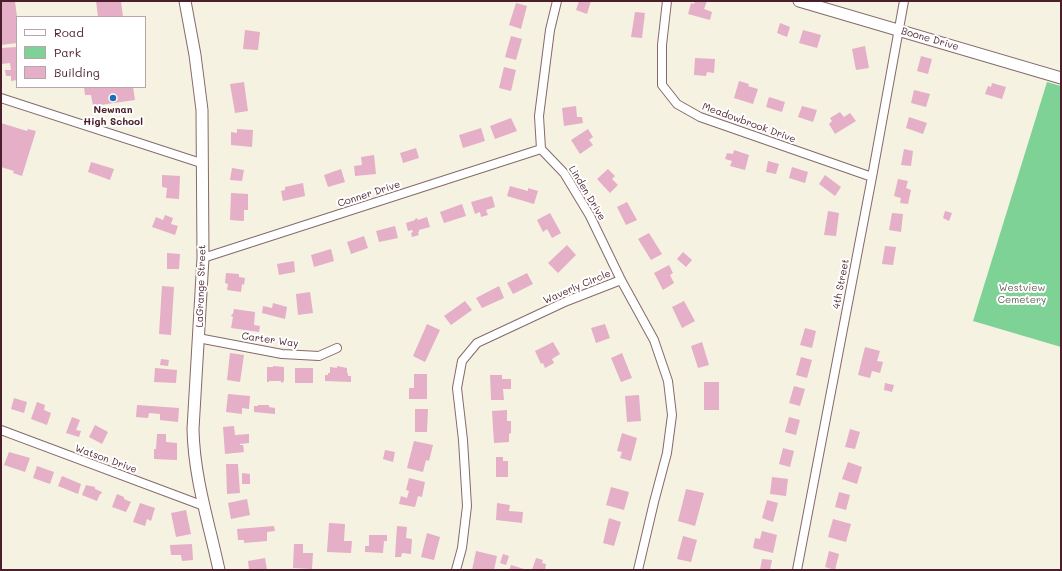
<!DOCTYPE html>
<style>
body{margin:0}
#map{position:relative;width:1062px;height:571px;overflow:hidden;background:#f5f2e2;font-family:Mali,sans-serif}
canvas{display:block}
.frame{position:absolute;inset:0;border:2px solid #4a1f2b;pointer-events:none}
.legend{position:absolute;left:16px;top:16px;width:130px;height:72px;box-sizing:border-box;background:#fff;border:1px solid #b7a5aa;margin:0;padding:5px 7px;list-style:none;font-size:12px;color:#4a1f2b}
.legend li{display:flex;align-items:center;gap:8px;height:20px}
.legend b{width:20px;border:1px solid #b7a5aa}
</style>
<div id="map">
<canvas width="1062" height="571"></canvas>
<div class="frame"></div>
<ul class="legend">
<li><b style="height:5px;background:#fff"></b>Road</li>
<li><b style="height:11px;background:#7fd295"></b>Park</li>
<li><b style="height:11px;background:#e4afc7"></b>Building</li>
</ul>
</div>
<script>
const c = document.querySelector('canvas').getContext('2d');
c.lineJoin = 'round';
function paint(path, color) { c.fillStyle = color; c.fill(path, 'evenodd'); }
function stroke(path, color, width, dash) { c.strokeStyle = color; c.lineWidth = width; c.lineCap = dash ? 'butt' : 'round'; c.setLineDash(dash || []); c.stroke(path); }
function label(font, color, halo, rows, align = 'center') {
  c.font = font + ' Mali,sans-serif'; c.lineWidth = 4; c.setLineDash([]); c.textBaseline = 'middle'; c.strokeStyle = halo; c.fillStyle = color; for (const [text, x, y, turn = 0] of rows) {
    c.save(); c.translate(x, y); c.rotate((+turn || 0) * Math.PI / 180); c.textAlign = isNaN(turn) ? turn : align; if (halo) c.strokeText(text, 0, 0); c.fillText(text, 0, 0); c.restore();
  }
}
paint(new Path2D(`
 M1047,82L1061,86V347L973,321Z`), '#7fd295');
paint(new Path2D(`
 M1,1H15L17,17V43L1,45Z
 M96,1H121L123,17H98Z
 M579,1H591L587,14L576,10Z
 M695,1H707L704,9L712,12L710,20L688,14L691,3L694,4Z
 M516,3L527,6L521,29L509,25Z
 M635,12L645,13L642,38L631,37Z
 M780,23L790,27L787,37L777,33Z
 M245,30L260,32L258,50L243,49Z
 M803,30L821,35L817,48L799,43Z
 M511,36L522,39L516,60L505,57Z
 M865,46L869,68L856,70L852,49Z
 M17,47V80L11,81V76H6L5,70H11L10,63L2,64L1,48Z
 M921,56L932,59L928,74L917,71Z
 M695,58L715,59L714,73L707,72L706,76L694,75Z
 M504,67L516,70L511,91L499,88Z
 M739,81L749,84L748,86L758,89L753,104L734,98Z
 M244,82L248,111L235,113L230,84Z
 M992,83L1006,87L1002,99L985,94L988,86L991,87Z
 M84,87H133L135,100L93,106L91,95H85Z
 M914,90L930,94L926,107L911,103Z
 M769,97L785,102L782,112L766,107Z
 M576,106L577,117H582L583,123L564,126L562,108Z
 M802,106L817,110L813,122L798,117Z
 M840,112L844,117L850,113L856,121L835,134L829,124L832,121L830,118Z
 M909,117L927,123L923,134L906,128Z
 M511,118L517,131L495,139L490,126Z
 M1,123L27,131L28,129L36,131L22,176L13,173L14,171L1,167Z
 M481,128L485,141L463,148L459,135Z
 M237,129L253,130L252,147L231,145V132L237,133Z
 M588,129L593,137L589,140L593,145L580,154L571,140Z
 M416,148L419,158L403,163L400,153Z
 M904,149L913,151L911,166L901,165Z
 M734,150L749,155L745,170L730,166L732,161L725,159L727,153L733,154Z
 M374,155L376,174L355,176L354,166L362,165L361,157Z
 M768,161L779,164L776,174L766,172Z
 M91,162L114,169L110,180L88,172Z
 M792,167L808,172L805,183L789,178Z
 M232,168L244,170L242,181L230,180Z
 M341,169L345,182L328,187L324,175Z
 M608,169L615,176L612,179L618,185L610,193L597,179Z
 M162,175L180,176L179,199L166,198L167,188L162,187Z
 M825,175L841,187L835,196L819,184Z
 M898,179L908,181L906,188L911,190L908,204L900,203L901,198L894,196Z
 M303,183L305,196L283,201L281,191L285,190V187Z
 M510,186L528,191V188L538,191L534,204L507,196Z
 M231,193L248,194V210H244V221L230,220Z
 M492,196L495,207L486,210L488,215L481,217L480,212L475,214L471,202Z
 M627,202L637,220L626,225L617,207Z
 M462,204L466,216L444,223L440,212Z
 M828,211L839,213L836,236L824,235Z
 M945,211L952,213L949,221L943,218Z
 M550,213L561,233L552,238L547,229L543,232L537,220Z
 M892,213L903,214L901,232L889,230Z
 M165,215L173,218L171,224L178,226L175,235L152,227L156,217L163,220Z
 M427,217L430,227L419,230V232H418L419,235L412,237L411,233L413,232L412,230L408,231L406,223L415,220V219L417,218L418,220Z
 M395,226L398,238L379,242L376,231Z
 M649,233L662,254L651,260L638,239Z
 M364,236L368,248L351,254L347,242Z
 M567,245L576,255L558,273L548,263Z
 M885,246L896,247L893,265L882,264Z
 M331,249L334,261L314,267L311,255Z
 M683,252L692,260L686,267L677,259Z
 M167,253L180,254L179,269H167Z
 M294,261L295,272L279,275L277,264Z
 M669,265L673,273L670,275L674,283L663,290L654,273Z
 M226,273L239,274V277L245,278L244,285L242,284L241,292L227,290L228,284L225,283Z
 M527,273L533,284L513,294L507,283Z
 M162,286L174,287L171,335L159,334Z
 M499,286L504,298L482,308L476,298Z
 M310,292L313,313L298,315L296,294Z
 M465,301L472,310L451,325L444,316Z
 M684,301L695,321L682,328L672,307Z
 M273,303L287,307L285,319L262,313L263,306L272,308Z
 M234,309L255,312L254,325L260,326L259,332L231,328L233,317L231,316L232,314H233Z
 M427,324L440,330L425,362L413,356Z
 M605,324L610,338L596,343L591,328Z
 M805,328L816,331L812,348L800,345Z
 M553,342L560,354L552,359L554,363L545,368L543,363L541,364L535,351Z
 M702,342L709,365L698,368L691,346Z
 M865,347L880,351L877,361L883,362L880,373L872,371L870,378L858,375Z
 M230,353L244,355L240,382L227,380Z
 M622,353L632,378L621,382L611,358Z
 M801,357L812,360L807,378L796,375Z
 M161,359L169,360L168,366L160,365Z
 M273,366L284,367V381L283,382L281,383V381H269V382H267V367H273Z
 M337,366L347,368V373H348V376H351V382L325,381V375H328V373H330V367L337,368Z
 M155,368L177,370L176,383L154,382Z
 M295,368H313V383H295Z
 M414,374H427V399H409V388H414Z
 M490,375H502V379H511V389H503L504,400H491Z
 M704,382H719V410H704Z
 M885,383L894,385L892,392L884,390Z
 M794,386L805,389L800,406L789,403Z
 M228,394L250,396L249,409L242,408V414L226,412Z
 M639,395L641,421L627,422L625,396Z
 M14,398L27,402L24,413L11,409Z
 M37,402L45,405L44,410L51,413L47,425L31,419Z
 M137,405L179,408L178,422L160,420V414L149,413L148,418L136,417Z
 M258,405H269V407L275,408V414L254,412V406H258Z
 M415,409H428L427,432H415Z
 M507,410V421H511V433L509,434V442L494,443L492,411Z
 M72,417L80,420L76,430L81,431L79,437L66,433Z
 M789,417L800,420L796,435L785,432Z
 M95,425L108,432L102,444L89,437Z
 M234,426L235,435L249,434V443L240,444V445H243L244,452L225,454L223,427Z
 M850,429L860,432L855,449L845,447Z
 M622,433L637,438L631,461L620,458L622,452L617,451Z
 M157,434H166V442L177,443V460L154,459V449H156Z
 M414,441L433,445L429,461L426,460L423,472L407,468Z
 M783,448L794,451L790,467L779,464Z
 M385,450L395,452L393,462L383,459Z
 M9,452L30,458L25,472L4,465Z
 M496,457H503V461H508V477H496Z
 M848,462L862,467L857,484L842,479Z
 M226,464H238L240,493L227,494Z
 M37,466L54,472L50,484L33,478Z
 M242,473L250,474V484H242Z
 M62,476L81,484L78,494L58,486Z
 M772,477L788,479L786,496L770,494Z
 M409,478L425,482L422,497L418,496L415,507L399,504L401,496L407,498L409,491L406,490Z
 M86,485L95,487V489L102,492L101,494H100L97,501L82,495Z
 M611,487L629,492L624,510L606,505Z
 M686,489L704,493L695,526L678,521Z
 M839,492L850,495L846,510L835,507Z
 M117,494L124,497V499L131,502L126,512L112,507Z
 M247,499L250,515L231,519L228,503Z
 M767,500L778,503L773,522L762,518Z
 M140,503L155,508L151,521L147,519L145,526L133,522Z
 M497,503L510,505L509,511L523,512L522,523L496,520Z
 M186,510L191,534L176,537L171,513Z
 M609,518L621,522L614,546L603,543Z
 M833,519L851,524L846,542L828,537Z
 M329,523L345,524L344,541H352L351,553L327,552Z
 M274,526L275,531L267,532V541L244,543V540H238L237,529Z
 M397,526L407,527L406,538L412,539L411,554L402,553L401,557H395Z
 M762,531L777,535L773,553L753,548L755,538L760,539Z
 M427,533L440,537L434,560L421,557Z
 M369,535H387V541H384L383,553L365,552V546H369Z
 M683,536L697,540L691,562L677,559Z
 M192,544L193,560L182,561L181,555H171L170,545Z
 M294,544H303V553H313L312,569L293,568Z
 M476,551L497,556L494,570H472Z
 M829,551L839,554L835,570L825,567Z
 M503,554L509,556L506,565L500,563Z
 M265,558L267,570H249L248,561Z
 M536,558L543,560L542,563L546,564L545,570H532Z
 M762,559L772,560L770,570H760Z
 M511,565L524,569L523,570H509Z`), '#e4afc7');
const street = new Path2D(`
 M557,1L550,30L539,116L541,149L564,173L590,216L621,280L654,340L668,381L672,415L667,453L654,502L638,570
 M667,1L662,45V85L677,104L700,117L872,177
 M1,98L201,163
 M203,258L541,149
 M198,338L282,354L319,356L337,348
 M1,430L204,506
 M456,570L462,548L467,506L463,440L457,388L462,361L477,343L567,301L621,280
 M797,570L872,177L904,1`);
const secondary = new Path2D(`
 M185,1L195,55L202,110L203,258L193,429C194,478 209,523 219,570
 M799,1L1061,78`);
stroke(street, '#86696b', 10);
stroke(secondary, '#86696b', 13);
stroke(street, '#fff', 8);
stroke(secondary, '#fff', 11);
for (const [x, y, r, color] of [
 [113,98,4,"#1f6fb2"]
]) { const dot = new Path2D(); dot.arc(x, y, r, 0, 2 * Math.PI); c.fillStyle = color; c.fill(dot); stroke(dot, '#fff', 1.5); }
label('10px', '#4a1f2b', '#fff', [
 ["Boone Drive",930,39,16],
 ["Meadowbrook Drive",749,123,20],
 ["Linden Drive",587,193,59],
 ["Conner Drive",369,194,-18],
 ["4th Street",841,284,-79],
 ["LaGrange Street",201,286,-88],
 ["Waverly Circle",577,287,-23],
 ["Carter Way",270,340,8],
 ["Watson Drive",106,459,20]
]);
label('bold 10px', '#4a1f2b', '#fff', [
 ["Newnan",113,110],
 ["High School",113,122]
]);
label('10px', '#5d5e50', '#fff', [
 ["Westview",1022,288],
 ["Cemetery",1022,300]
]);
</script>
